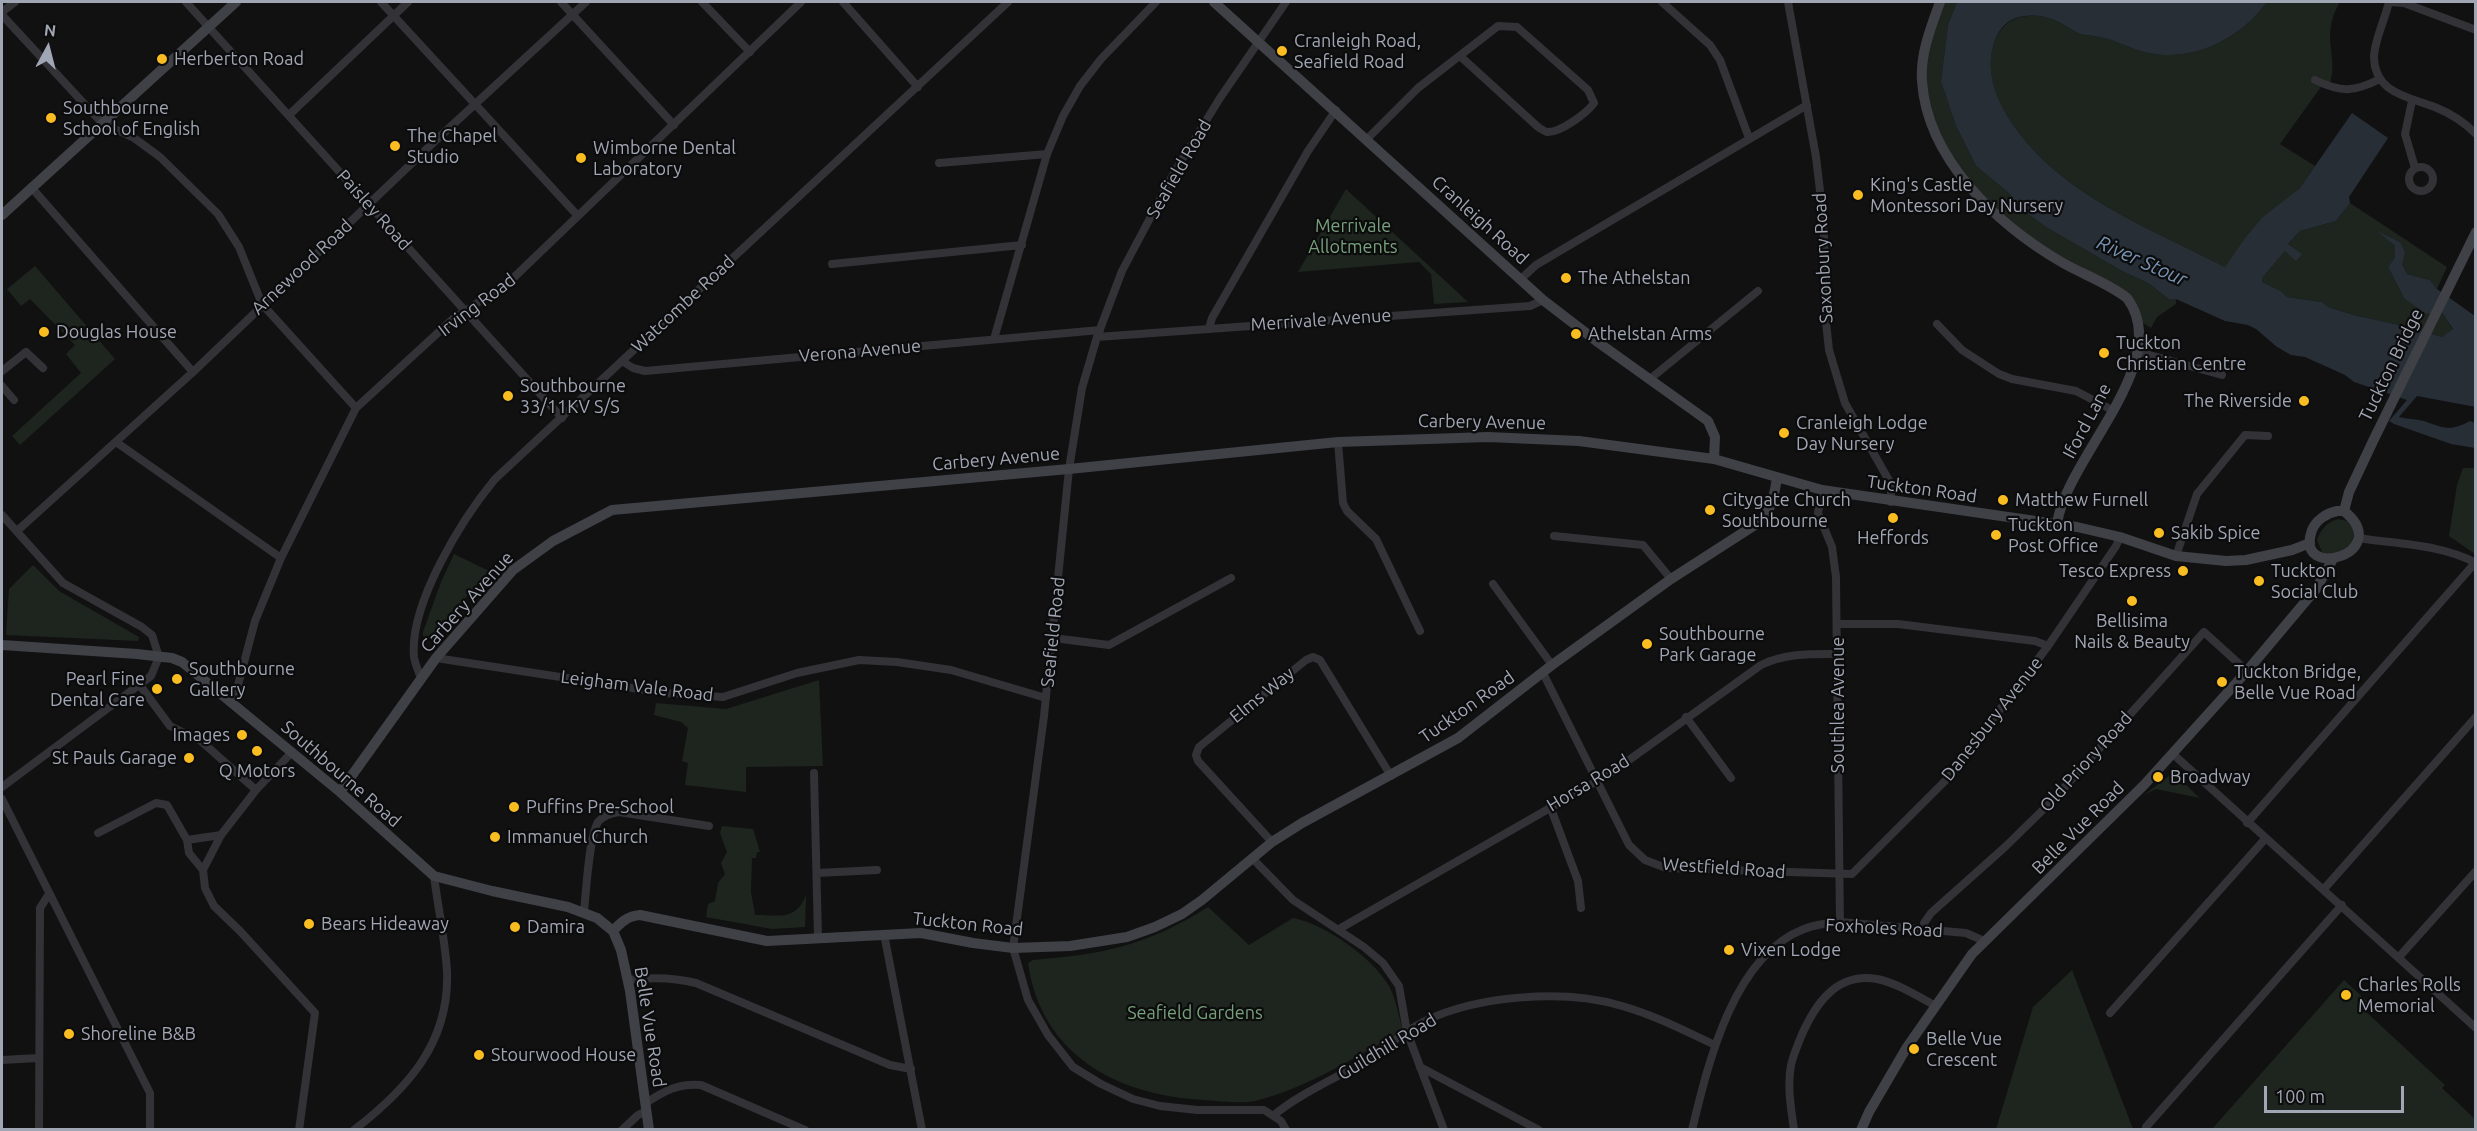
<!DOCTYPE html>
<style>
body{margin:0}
#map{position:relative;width:2477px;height:1131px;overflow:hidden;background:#111112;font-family:Ubuntu,sans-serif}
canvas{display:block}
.frame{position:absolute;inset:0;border:3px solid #a1a6b4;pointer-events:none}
.north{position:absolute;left:18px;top:18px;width:60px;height:60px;-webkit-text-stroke:4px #0c0c0d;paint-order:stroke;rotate:7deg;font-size:16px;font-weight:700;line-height:24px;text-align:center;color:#a1a6b4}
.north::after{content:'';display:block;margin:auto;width:21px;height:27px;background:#a1a6b4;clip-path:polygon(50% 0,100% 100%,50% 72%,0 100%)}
.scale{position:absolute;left:2264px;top:1086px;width:140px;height:27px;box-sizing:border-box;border:3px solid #a1a6b4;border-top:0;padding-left:8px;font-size:18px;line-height:21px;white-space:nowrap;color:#a1a6b4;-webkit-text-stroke:4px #0c0c0d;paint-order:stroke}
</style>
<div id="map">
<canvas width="2477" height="1131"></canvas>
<div class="frame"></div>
<div class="north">N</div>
<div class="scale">100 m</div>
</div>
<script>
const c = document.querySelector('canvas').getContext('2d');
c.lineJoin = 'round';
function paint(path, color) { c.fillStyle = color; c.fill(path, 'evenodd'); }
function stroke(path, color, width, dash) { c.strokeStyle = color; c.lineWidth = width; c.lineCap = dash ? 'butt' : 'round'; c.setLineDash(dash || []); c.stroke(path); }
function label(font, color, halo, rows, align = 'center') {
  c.font = font + ' Ubuntu,sans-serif'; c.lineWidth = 4.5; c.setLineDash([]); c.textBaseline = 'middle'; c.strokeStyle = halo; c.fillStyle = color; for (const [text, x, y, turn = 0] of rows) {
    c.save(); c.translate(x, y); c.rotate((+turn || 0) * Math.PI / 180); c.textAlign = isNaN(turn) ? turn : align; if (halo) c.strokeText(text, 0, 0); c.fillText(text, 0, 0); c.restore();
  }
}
paint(new Path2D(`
 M1940,2H1957L1948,25L1941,81L1956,126L1976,166L2010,194L2017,206L2046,227L2122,271L2148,283L2170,300L2176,299V304L2157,317L2151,328L2138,320L2134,307L2035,245L1958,172L1924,99L1926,45Z
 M2267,2H2340C2319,37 2340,57 2329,86L2323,84L2280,144L2315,166L2299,189L2225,267C2148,227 2056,194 2008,117C1997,100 1989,79 1991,58C1993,39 2001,22 2021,17C2037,14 2050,17 2064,25C2069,27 2074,32 2080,34C2090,36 2100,36 2111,40C2127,46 2144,54 2163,55C2204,57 2244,34 2267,2Z
 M1346,189L1468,302L1434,304L1431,274L1419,262L1298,272Z
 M2350,203L2447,267L2437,289L2430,280L2407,274L2402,264L2400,242L2380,233L2395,246V257L2388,267L2404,298L2441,311L2453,330L2442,337L2438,336L2399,325L2354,315L2328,307L2322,302L2287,297L2281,291L2262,282L2263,277L2285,251L2301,254L2288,244L2300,231L2336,221Z
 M35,266L115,359L20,445L12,436L81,373L66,354L75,345L30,299L21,306L7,289Z
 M2463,468H2475V554L2449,536L2457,485Z
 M2338,519L2347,521L2354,530L2352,544L2333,556L2322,552L2317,540C2321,529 2327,522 2338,519Z
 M454,554L489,571L429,639L423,636V632L441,582Z
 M33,565L59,591L139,637L138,641L6,635L9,589Z
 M819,680L823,766L746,767V792L685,785L688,763L682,761L688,728L681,722L654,715L656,703L726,709Z
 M2173,773L2200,798L2156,789L2144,795Z
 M722,826L753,829L760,852H757L756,858H752L751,892L755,915C779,915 796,921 806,895L805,927L772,929L706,917L708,904L715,901L718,883L725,874L721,863L727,852L720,833Z
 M1208,907L1249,945L1293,918C1325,924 1373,958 1389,986C1396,999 1399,1017 1403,1031C1355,1056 1309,1088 1255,1101C1240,1104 1221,1101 1205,1100C1119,1096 1041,1056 1028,963L1033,960C1104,954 1146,946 1208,907Z
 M2072,970L2133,1129H1996L2033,1007Z
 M2344,980L2369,1003L2364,1010L2445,1085L2442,1088L2475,1119V1129H2212Z`), '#1d251e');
paint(new Path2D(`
 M1957,2H2267C2244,34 2204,57 2163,55C2144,54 2127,46 2111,40C2100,36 2090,36 2080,34C2074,32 2069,27 2064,25C2049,16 2033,13 2016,18C1999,24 1993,41 1991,58C1989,79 1997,99 2008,117C2056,194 2148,227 2225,267L2246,237L2263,217L2299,189L2352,113L2388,138L2349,197L2350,203L2336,221L2300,231L2288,244L2302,254L2296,261L2285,251L2263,277L2262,282L2281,291L2287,297L2322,302L2328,307L2354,315L2399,325L2442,337L2453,329L2441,311L2426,314L2404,298L2388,267L2395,257V246L2377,231L2400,242L2405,253L2402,264L2407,274L2430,280L2437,289L2475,316L2476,407L2417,396L2399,417C2407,419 2416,419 2424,421C2444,428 2449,432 2470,421L2475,423V448L2451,444L2394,424L2389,421L2407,400L2354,382L2345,375L2305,357L2291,355L2277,347L2256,329L2248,325L2225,321L2176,299L2170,300L2148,283L2122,271L2046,227L2017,206L2010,194L1976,166L1956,126L1941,81L1948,25Z`), '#272e36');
stroke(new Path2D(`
 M186,2L562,418
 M381,2L578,216
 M561,2L674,125
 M702,2L750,52
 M843,2L918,87
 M1286,2L1220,98L1175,171L1122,271L1097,337L1082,388L1069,469L1044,716L1013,948L1028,1000L1048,1035L1073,1067L1101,1084L1133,1099L1160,1106L1197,1110H1264L1281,1121L1286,1130
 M1662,2L1710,45L1720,60L1749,138
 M1788,2L1816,157L1822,208L1826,268V322L1829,350L1845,403L1891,484V502
 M2389,2C2385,19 2375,39 2374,56C2374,94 2410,97 2437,108C2452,114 2465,123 2476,134
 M2389,2L2404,3L2476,30
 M2,12L15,2
 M2,15L102,123L134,138L160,157L218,214L239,247L262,304L356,408
 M2315,80C2342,93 2354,92 2380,79
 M2412,101L2405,134L2415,168
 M289,115L408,2
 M1367,139L1418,88L1498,26L1517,27L1588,90L1594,103C1587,113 1560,133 1547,132C1544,131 1541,129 1538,127L1460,56
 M939,163L1047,154
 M2409 179a12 12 0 1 1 24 0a12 12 0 1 1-24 0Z
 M31,187L193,372
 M832,264L1022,245
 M1521,279L1536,265L1807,105
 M1937,324L1962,350L1999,374L2012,379L2076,391L2112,410
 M1209,328L1212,318L1308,151L1336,110
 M1097,337L1530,306L1543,300
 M994,339L1047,154L1063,116L1080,86L1101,59L1156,2
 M2139,352L2222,375
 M622,361L633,368L645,371L1100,330
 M2,371L26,352L43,368
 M1650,379L1758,291
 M2,386L14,400
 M116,442L281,558
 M1338,442L1343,503L1347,511L1376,539L1420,631
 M1822,490L1818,513L1832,547L1836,577L1840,922
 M2,515L63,583L142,627L152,635L159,657L151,676L2,787
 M17,531L193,372L435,141L586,2
 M1554,536L1643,545L1671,579
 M2358,538C2396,544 2441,544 2476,563
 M2176,556L2197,494L2245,435L2268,436
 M1493,584L1552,665
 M1838,624H1898L2035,641L2048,646
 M1053,638L1109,645L1231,578
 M436,658L665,693L723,697L797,673L859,660L897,662L951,670L1046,698
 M1543,673L1629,845L1645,860L1666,868L1852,874L1948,778L2048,646L2116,546L2120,537
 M421,679C419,672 415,664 414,657C409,604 462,519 495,479L1008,2
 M139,684L170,726L201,741L256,790
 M233,704L255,621L281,558L356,408L454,318L507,284L801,2
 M1686,717L1731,778
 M292,752L256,790L221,835L203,870L205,888L214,906L240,931L315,1013L299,1130
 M2173,754L2476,1028
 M814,773L818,938
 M2,799L150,1093V1130
 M1550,806L1578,881L1581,908
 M2247,823L2475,563
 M98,833L156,803L167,805L187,840L189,853L203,870
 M187,840L221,835
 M1272,842L1198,761L1196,755L1199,747L1306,660L1313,657L1320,660L1391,776
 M1253,859L1293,900L1364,947L1383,963L1399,986L1407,1032L1444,1130
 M817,873L877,870
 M2324,889L2476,717
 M584,912C586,892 589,837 598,822C603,816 612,813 619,812L709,826
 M1339,929L1611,773L1761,665C1786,653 1811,654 1837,654
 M1924,929V923L1931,913L2005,847L2053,800L2204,632L2247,671
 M884,934L922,1130
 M2399,957L2476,871
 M628,980C651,977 672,977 696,983L890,1065L911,1069
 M2110,1013L2265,839
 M2,1060L38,1058
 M1420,1067L1539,1130
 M646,1103C664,1091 678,1083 701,1085L805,1130
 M1274,1115C1302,1092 1337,1078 1368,1059C1387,1047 1404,1031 1425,1021C1479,995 1565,989 1622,1006C1654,1015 1685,1031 1715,1045
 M2146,1127L2342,905
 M39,1130L40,908L49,894
 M354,1130C407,1089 450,1043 447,971C445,939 438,908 434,876
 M622,1130L638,1115L647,1111
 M1692,1130C1708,1064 1733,956 1804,929C1816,924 1828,923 1840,922L1966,933L1984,941
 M1794,1130C1791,1108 1787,1087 1791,1065C1793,1056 1797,1047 1800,1039C1814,1006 1835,972 1877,979C1897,983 1917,996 1936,1006`), '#323237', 8);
stroke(new Path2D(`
 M1214,2L1543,300L1599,343L1708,421L1715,437L1714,459
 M1940,2C1931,27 1920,54 1922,81C1927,160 1999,226 2063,263C2084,275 2108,283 2127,298C2175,362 2066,458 2057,524
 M2,215L236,2
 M2337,511H2344C2396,553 2293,583 2312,530C2316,520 2327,513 2337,511Z
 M2344,511L2349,492L2374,439L2476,232
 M2,645L137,654L172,658L182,662L340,792L434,876L492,891L568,907L597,918L613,931L621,950L630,991L649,1130
 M340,792L436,658L513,570L553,541L612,510L1069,469L1338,442L1488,437L1579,441L1714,459L1822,490L2077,527L2120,537L2176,556L2226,561L2246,560L2292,550L2310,543
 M613,931C621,922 628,916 640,915L767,941L921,933L973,943L1013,948L1070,946L1127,937L1155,927L1182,914L1202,900L1272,842L1302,823L1458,738L1552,665L1671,579L1758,523C1772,511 1774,496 1777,478
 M1861,1130L1869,1112L1907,1047L1972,954L2144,785L2247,671L2316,589L2333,559`), '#3f4147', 10);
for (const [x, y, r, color] of [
 [1282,51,6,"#f9bd22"],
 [162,59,6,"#f9bd22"],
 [51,118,6,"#f9bd22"],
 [395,146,6,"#f9bd22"],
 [581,158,6,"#f9bd22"],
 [1858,195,6,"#f9bd22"],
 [1566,278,6,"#f9bd22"],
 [44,332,6,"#f9bd22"],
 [1576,334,6,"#f9bd22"],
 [2104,353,6,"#f9bd22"],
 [508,396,6,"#f9bd22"],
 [2304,401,6,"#f9bd22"],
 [1784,433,6,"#f9bd22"],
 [2003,500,6,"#f9bd22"],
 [1710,510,6,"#f9bd22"],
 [1893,518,6,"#f9bd22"],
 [2159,533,6,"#f9bd22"],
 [1996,535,6,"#f9bd22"],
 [2183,571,6,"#f9bd22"],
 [2259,581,6,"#f9bd22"],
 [2132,601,6,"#f9bd22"],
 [1647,644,6,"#f9bd22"],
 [177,679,6,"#f9bd22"],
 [2222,682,6,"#f9bd22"],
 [157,689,6,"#f9bd22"],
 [242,735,6,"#f9bd22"],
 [257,751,6,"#f9bd22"],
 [189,758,6,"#f9bd22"],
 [2158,777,6,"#f9bd22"],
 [514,807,6,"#f9bd22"],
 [495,837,6,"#f9bd22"],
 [309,924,6,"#f9bd22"],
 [515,927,6,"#f9bd22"],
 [1729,950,6,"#f9bd22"],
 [2346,995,6,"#f9bd22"],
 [69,1034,6,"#f9bd22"],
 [1914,1049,6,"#f9bd22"],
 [479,1055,6,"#f9bd22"]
]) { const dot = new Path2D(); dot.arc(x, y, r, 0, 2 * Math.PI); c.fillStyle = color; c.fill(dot); stroke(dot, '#0c0c0d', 2); }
label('18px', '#a1a6b4', '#0c0c0d', [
 ["Cranleigh Road,",1294,41],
 ["Seafield Road",1294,62],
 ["Herberton Road",174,59],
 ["Southbourne",63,108],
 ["School of English",63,129],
 ["The Chapel",407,136],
 ["Studio",407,157],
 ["Wimborne Dental",593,148],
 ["Laboratory",593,169],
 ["King's Castle",1870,185],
 ["Montessori Day Nursery",1870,206],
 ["The Athelstan",1578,278],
 ["Douglas House",56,332],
 ["Athelstan Arms",1588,334],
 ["Tuckton",2116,343],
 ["Christian Centre",2116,364],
 ["Southbourne",520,386],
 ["33/11KV S/S",520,407],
 ["The Riverside",2292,401,"right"],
 ["Cranleigh Lodge",1796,423],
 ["Day Nursery",1796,444],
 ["Citygate Church",1722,500],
 ["Southbourne",1722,521],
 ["Matthew Furnell",2015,500],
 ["Tuckton",2008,525],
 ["Post Office",2008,546],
 ["Sakib Spice",2171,533],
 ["Heffords",1893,538,"center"],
 ["Tesco Express",2171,571,"right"],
 ["Tuckton",2271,571],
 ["Social Club",2271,592],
 ["Bellisima",2132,621,"center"],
 ["Nails & Beauty",2132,642,"center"],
 ["Southbourne",1659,634],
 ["Park Garage",1659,655],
 ["Southbourne",189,669],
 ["Gallery",189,690],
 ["Tuckton Bridge,",2234,672],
 ["Belle Vue Road",2234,693],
 ["Pearl Fine",145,679,"right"],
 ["Dental Care",145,700,"right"],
 ["Images",230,735,"right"],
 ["St Pauls Garage",177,758,"right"],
 ["Q Motors",257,771,"center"],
 ["Broadway",2170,777],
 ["Puffins Pre-School",526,807],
 ["Immanuel Church",507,837],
 ["Bears Hideaway",321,924],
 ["Damira",527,927],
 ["Vixen Lodge",1741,950],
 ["Charles Rolls",2358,985],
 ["Memorial",2358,1006],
 ["Shoreline B&B",81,1034],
 ["Belle Vue",1926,1039],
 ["Crescent",1926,1060],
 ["Stourwood House",491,1055]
], 'left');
label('18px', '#a1a6b4', '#0c0c0d', [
 ["Seafield Road",1179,169,-60],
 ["Paisley Road",374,210,48],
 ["Cranleigh Road",1480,220,42],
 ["Saxonbury Road",1823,258,-93],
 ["Arnewood Road",302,267,-43],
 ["Watcombe Road",683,304,-43],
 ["Irving Road",477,305,-37],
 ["Merrivale Avenue",1321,320,-4],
 ["Verona Avenue",860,351,-5],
 ["Tuckton Bridge",2391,365,-64],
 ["Iford Lane",2087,421,-62],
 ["Carbery Avenue",1482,422,1],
 ["Carbery Avenue",996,459,-5],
 ["Tuckton Road",1922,489,8],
 ["Carbery Avenue",467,602,-48],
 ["Seafield Road",1053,632,-84],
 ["Leigham Vale Road",637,686,7],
 ["Elms Way",1262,695,-39],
 ["Southlea Avenue",1838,705,-90],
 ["Tuckton Road",1467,707,-35],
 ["Danesbury Avenue",1992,719,-52],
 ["Old Priory Road",2086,762,-48],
 ["Southbourne Road",341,774,41],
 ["Horsa Road",1588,783,-31],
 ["Belle Vue Road",2078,828,-45],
 ["Westfield Road",1724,868,4],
 ["Tuckton Road",968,924,6],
 ["Foxholes Road",1884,928,3],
 ["Belle Vue Road",650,1027,81],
 ["Guildhill Road",1387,1047,-31]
]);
label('18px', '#77a07c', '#0c0c0d', [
 ["Merrivale",1353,226],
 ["Allotments",1353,247],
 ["Seafield Gardens",1195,1013]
]);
label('italic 20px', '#7692b1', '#0c0c0d', [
 ["River Stour",2142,261,24]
]);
</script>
